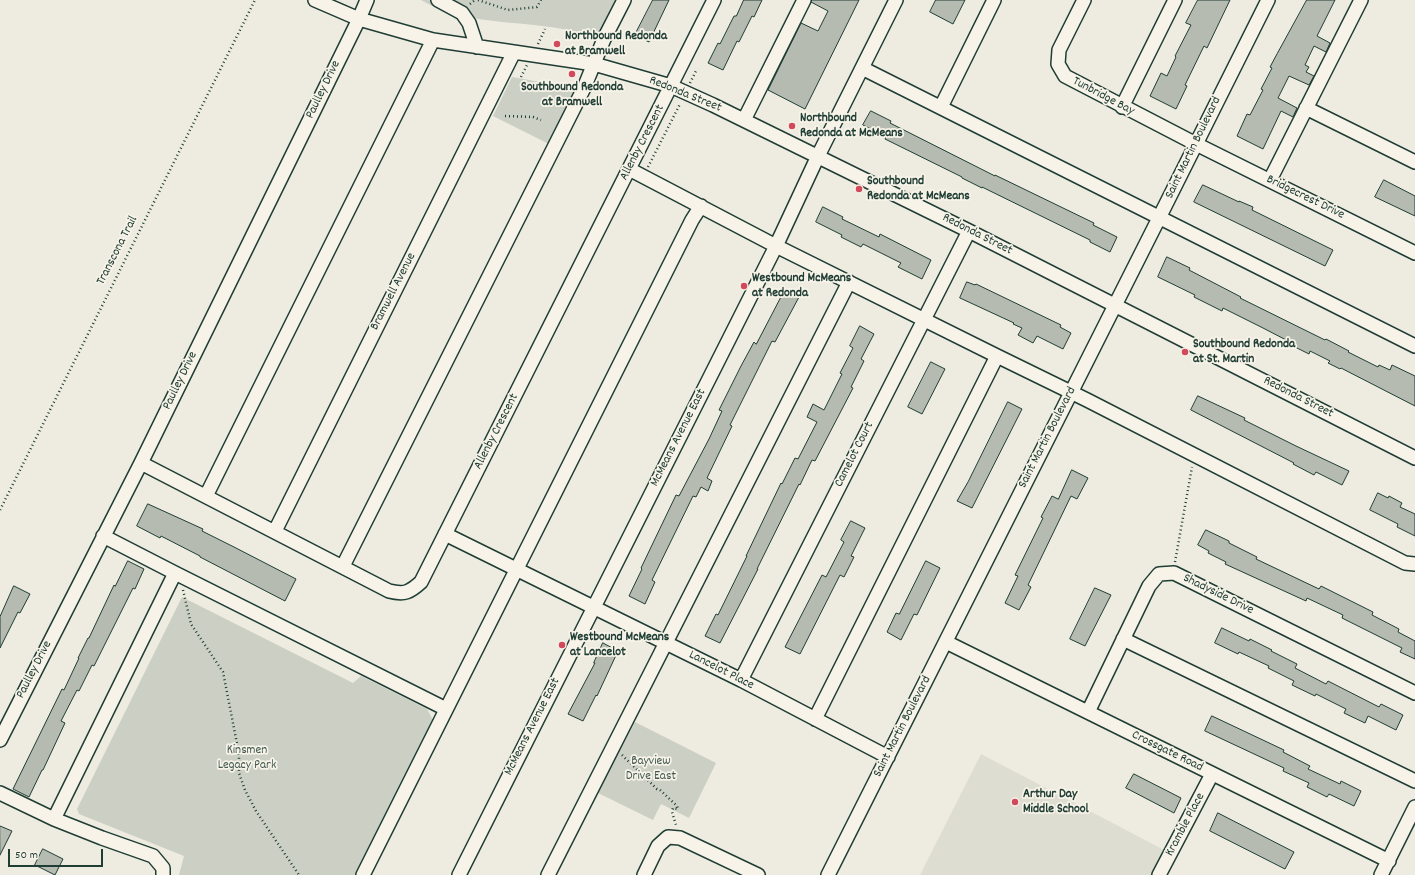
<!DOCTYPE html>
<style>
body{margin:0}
#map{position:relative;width:1415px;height:875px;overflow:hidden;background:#eeece1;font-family:Dekko,sans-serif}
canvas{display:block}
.scale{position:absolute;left:8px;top:849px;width:95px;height:18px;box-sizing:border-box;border:2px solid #1f3d34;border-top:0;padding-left:5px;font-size:12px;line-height:14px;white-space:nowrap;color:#1f3d34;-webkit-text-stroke:3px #f7f3e8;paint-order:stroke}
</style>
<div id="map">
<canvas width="1415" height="875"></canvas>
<div class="scale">50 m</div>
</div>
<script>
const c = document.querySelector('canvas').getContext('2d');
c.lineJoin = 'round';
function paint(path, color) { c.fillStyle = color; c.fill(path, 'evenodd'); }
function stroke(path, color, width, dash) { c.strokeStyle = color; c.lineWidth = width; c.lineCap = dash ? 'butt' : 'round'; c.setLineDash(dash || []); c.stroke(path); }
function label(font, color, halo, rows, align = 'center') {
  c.font = font + ' Dekko,sans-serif'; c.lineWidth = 3.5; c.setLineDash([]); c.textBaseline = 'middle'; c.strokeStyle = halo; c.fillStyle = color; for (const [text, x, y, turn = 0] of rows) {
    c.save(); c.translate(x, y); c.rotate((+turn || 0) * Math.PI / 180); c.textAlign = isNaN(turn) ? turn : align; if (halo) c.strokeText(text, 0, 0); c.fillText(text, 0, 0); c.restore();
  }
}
paint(new Path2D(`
 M981,754L1166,851L1154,875H920Z`), '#ddddd2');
paint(new Path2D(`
 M421,0H616L598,36C577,32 556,27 534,25C496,21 455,20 421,0Z
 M512,77L579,89L551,145L493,116Z
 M182,597L353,683L361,676L427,709L433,720L430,730L357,875H179L184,856L79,814L77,809Z
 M635,722L716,763L689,818L661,804L653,820L598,793Z`), '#cccfc4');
const building = new Path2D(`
 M653,0H669L649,42L635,35Z
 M744,0H762L754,17L752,16L739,42L737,41L723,70L708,63L718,43L720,44L734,16H736Z
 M812,0H859L805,109L768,90L801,23L818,31L828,11L811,2Z
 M936,0H965L953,24L930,12Z
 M1198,0H1230L1207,48L1204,46L1185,85L1187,86L1176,109L1150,96L1161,73L1167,76L1176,57L1175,56L1191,25L1186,23Z
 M1307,0H1335L1317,36L1330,43L1326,52L1314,46L1305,65L1309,67L1306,72L1314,76L1309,85L1289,76L1278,98L1297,108L1293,117L1281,111L1263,149L1237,136L1247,114L1250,115L1263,90L1261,89L1272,68L1270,67L1277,54Z
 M871,111L891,121L890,123L995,176V175L1094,223L1093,225L1117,237L1110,252L1090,242V240L982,187V188L962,178V177L885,139L886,137L863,125Z
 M1384,180L1415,196V216L1375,197Z
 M1203,185L1239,202V201L1253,207L1252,210L1333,250L1325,266L1194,202Z
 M823,207L843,217L842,219L879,237L880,234L931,260L922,279L898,267L901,263L863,244L861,247L841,237L842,235L816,222Z
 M1167,257L1190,268L1189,270L1241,297L1240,298L1325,340L1326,339L1349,351L1348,352L1378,367L1379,365L1390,370L1392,365L1415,376V406L1341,368L1340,369L1328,363L1330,361L1310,351L1309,354L1289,344L1290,342L1263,328L1223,308L1222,311L1194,297L1195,295L1158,277Z
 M967,282L975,285L976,284L1061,325L1060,327L1071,333L1063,349L1037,336L1033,343L1018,335L1022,328L1013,324L1014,323L960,298Z
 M785,290L799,297L775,342L772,341L730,425L732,426L707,478L712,481L708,491L701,487L696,497L693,496L652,580L655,582L645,604L629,596L642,569L641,568L676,495L679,496L709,439L722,411L719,410L741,366L754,342L756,344Z
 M860,326L874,334L861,359L864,361L851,387L853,388L815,461L812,460L800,485L799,484L757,569H758L720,643L705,636L716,614L718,615L747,556H746L781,483L782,484L795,458L798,459L817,422L807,417L813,404L824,410L842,374L840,373L853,348L850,346Z
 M931,362L945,369L922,414L908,407Z
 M1198,396L1245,418L1244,420L1296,446L1349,471L1342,485L1316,472L1314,475L1293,464L1294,463L1191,410Z
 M1008,402L1022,409L972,508L957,501L968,482Z
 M1072,470L1088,478L1077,499L1071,496L1028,585L1031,587L1019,610L1005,603L1018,576L1015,575L1043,518L1041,517L1052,496L1058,499Z
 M1378,493L1388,498L1389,496L1402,503L1400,507L1415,514V536L1397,527L1398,524L1370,510Z
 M148,504L203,529L202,531L234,547L296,579L285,601L200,557V556L161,536L160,538L137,526Z
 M851,521L865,528L851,556L854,557L844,577L840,575L800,654L785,647L822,575L826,577L844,542L841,540Z
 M1206,530L1229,541V543L1257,557L1256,559L1319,589L1321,586L1373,612L1372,615L1399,629L1398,632L1415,641V659L1400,652L1402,648L1342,618L1343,615L1307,598L1306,601L1225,564L1226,562L1208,553L1209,551L1198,545Z
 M128,561L144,569L135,589L133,588L94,666L92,665L79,691L77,690L61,721L65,723L43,770H42L29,797L13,789L62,689L64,690L79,658H78L88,638H89L114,585L115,586Z
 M926,561L940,568L917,615L914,614L901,640L887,632L896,613L899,614Z
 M14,586L30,594L20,613L18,612L0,648V617Z
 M1095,588L1111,595L1085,646L1070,639Z
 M1222,628L1249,641L1250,639L1272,650L1271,651L1297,664L1295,668L1326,684L1328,681L1379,707L1381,704L1403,715L1396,730L1368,716L1365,723L1344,713L1346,709L1316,694L1315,696L1292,685L1294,681L1268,668L1269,666L1239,652L1238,654L1215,643Z
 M603,643L618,651L597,696L596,695L583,721L568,714L595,663H594Z
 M1212,716L1284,750L1283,752L1310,766L1308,769L1340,784L1341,781L1361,791L1354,806L1329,794L1327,797L1307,787L1309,783L1283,771L1284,768L1205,731Z
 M1134,774L1181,798L1174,813L1126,788Z
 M1218,813L1294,852L1285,869L1210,831Z
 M0,826L12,831L0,855Z
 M43,849L63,859L55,875L35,865Z`);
paint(building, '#b5bbb0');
stroke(building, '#1f3d34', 1);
const minor = new Path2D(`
 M315,0L359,19L433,40L594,64L671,86L713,105L969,231L1415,458
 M438,0L462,13L469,23L477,47
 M1084,0L1059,50L1058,64L1065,76L1196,144L1415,253
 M862,68L1415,346
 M941,107L994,0
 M1122,107L1175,0
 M1306,108L1415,162
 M744,120L804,0
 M629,169L776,246L997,356L1087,400L1405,563L1415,564
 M1270,180L1361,0
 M141,463L389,591C405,595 410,592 421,582L714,0
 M206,496L433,40
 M275,531L514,52
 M445,534L741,680L888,757
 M103,536L175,573L446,709
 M343,566L584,88L604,39L624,0
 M1123,639L1415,781
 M946,642L1389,861
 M741,680L969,231
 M1088,712L1149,586L1159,574L1174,573L1415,693
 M815,719L997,356
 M0,740L141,463L359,19L367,0
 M0,793L54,819L102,838L153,856L163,868V875
 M54,819L175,573
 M363,875L692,220L701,206
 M459,875L776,246L818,156L896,0
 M548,875L849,282
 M644,875L658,846L668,837L680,838L758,875
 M828,875L1159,218L1268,0
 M1159,875L1212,774
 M1381,875L1415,807`);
stroke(minor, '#1f3d34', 16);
stroke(new Path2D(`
 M478,0L508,10L537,7L541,0
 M470,4L475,0
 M538,44L545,29
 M521,77L527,65
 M690,83L697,69
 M505,116L533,117L541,120
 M648,167L680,104
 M0,510L255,0
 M1175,562L1192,467
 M183,590L191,624L223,672L239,754V773L245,790L256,811L299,875
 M622,755L657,789L660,790L677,806L678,809L673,808L672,812L676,825`), '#1f3d34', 2.5, [1, 3]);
stroke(minor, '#f7f3e8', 13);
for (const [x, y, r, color] of [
 [557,44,4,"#d1495b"],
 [572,74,4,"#d1495b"],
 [792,126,4,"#d1495b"],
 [859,189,4,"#d1495b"],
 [744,286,4,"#d1495b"],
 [1185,352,4,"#d1495b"],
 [562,645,4,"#d1495b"],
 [1015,802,4,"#d1495b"]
]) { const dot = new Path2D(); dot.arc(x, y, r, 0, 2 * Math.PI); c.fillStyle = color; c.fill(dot); stroke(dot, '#f7f3e8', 1.5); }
label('bold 13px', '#1f3d34', '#f7f3e8', [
 ["Northbound Redonda",565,37],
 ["at Bramwell",565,52],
 ["Southbound Redonda",572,88,"center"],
 ["at Bramwell",572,103,"center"],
 ["Northbound",800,119],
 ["Redonda at McMeans",800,134],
 ["Southbound",867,182],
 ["Redonda at McMeans",867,197],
 ["Westbound McMeans",752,279],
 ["at Redonda",752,294],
 ["Southbound Redonda",1193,345],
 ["at St. Martin",1193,360],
 ["Westbound McMeans",570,638],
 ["at Lancelot",570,653],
 ["Arthur Day",1023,795],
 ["Middle School",1023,810]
], 'left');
label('13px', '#1f3d34', '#f7f3e8', [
 ["Paulley Drive",324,90,-64],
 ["Redonda Street",685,95,22],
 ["Tunbridge Bay",1103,97,28],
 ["Allenby Crescent",643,143,-63],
 ["Saint Martin Boulevard",1194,148,-64],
 ["Bridgecrest Drive",1305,198,26],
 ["Redonda Street",977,235,27],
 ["Transcona Trail",118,251,-63],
 ["Bramwell Avenue",394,292,-63],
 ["Paulley Drive",181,381,-64],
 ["Redonda Street",1298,398,27],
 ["Allenby Crescent",497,432,-63],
 ["McMeans Avenue East",679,438,-63],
 ["Saint Martin Boulevard",1048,438,-63],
 ["Camelot Court",855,455,-63],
 ["Shadyside Drive",1218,595,26],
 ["Paulley Drive",35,670,-63],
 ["Lancelot Place",721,671,27],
 ["McMeans Avenue East",533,727,-63],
 ["Saint Martin Boulevard",903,727,-63],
 ["Crossgate Road",1167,752,26],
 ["Kramble Place",1186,825,-62]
]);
label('13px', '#425a51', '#f7f3e8', [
 ["Kinsmen",247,751],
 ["Legacy Park",247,766],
 ["Bayview",651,762],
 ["Drive East",651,777]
]);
</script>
